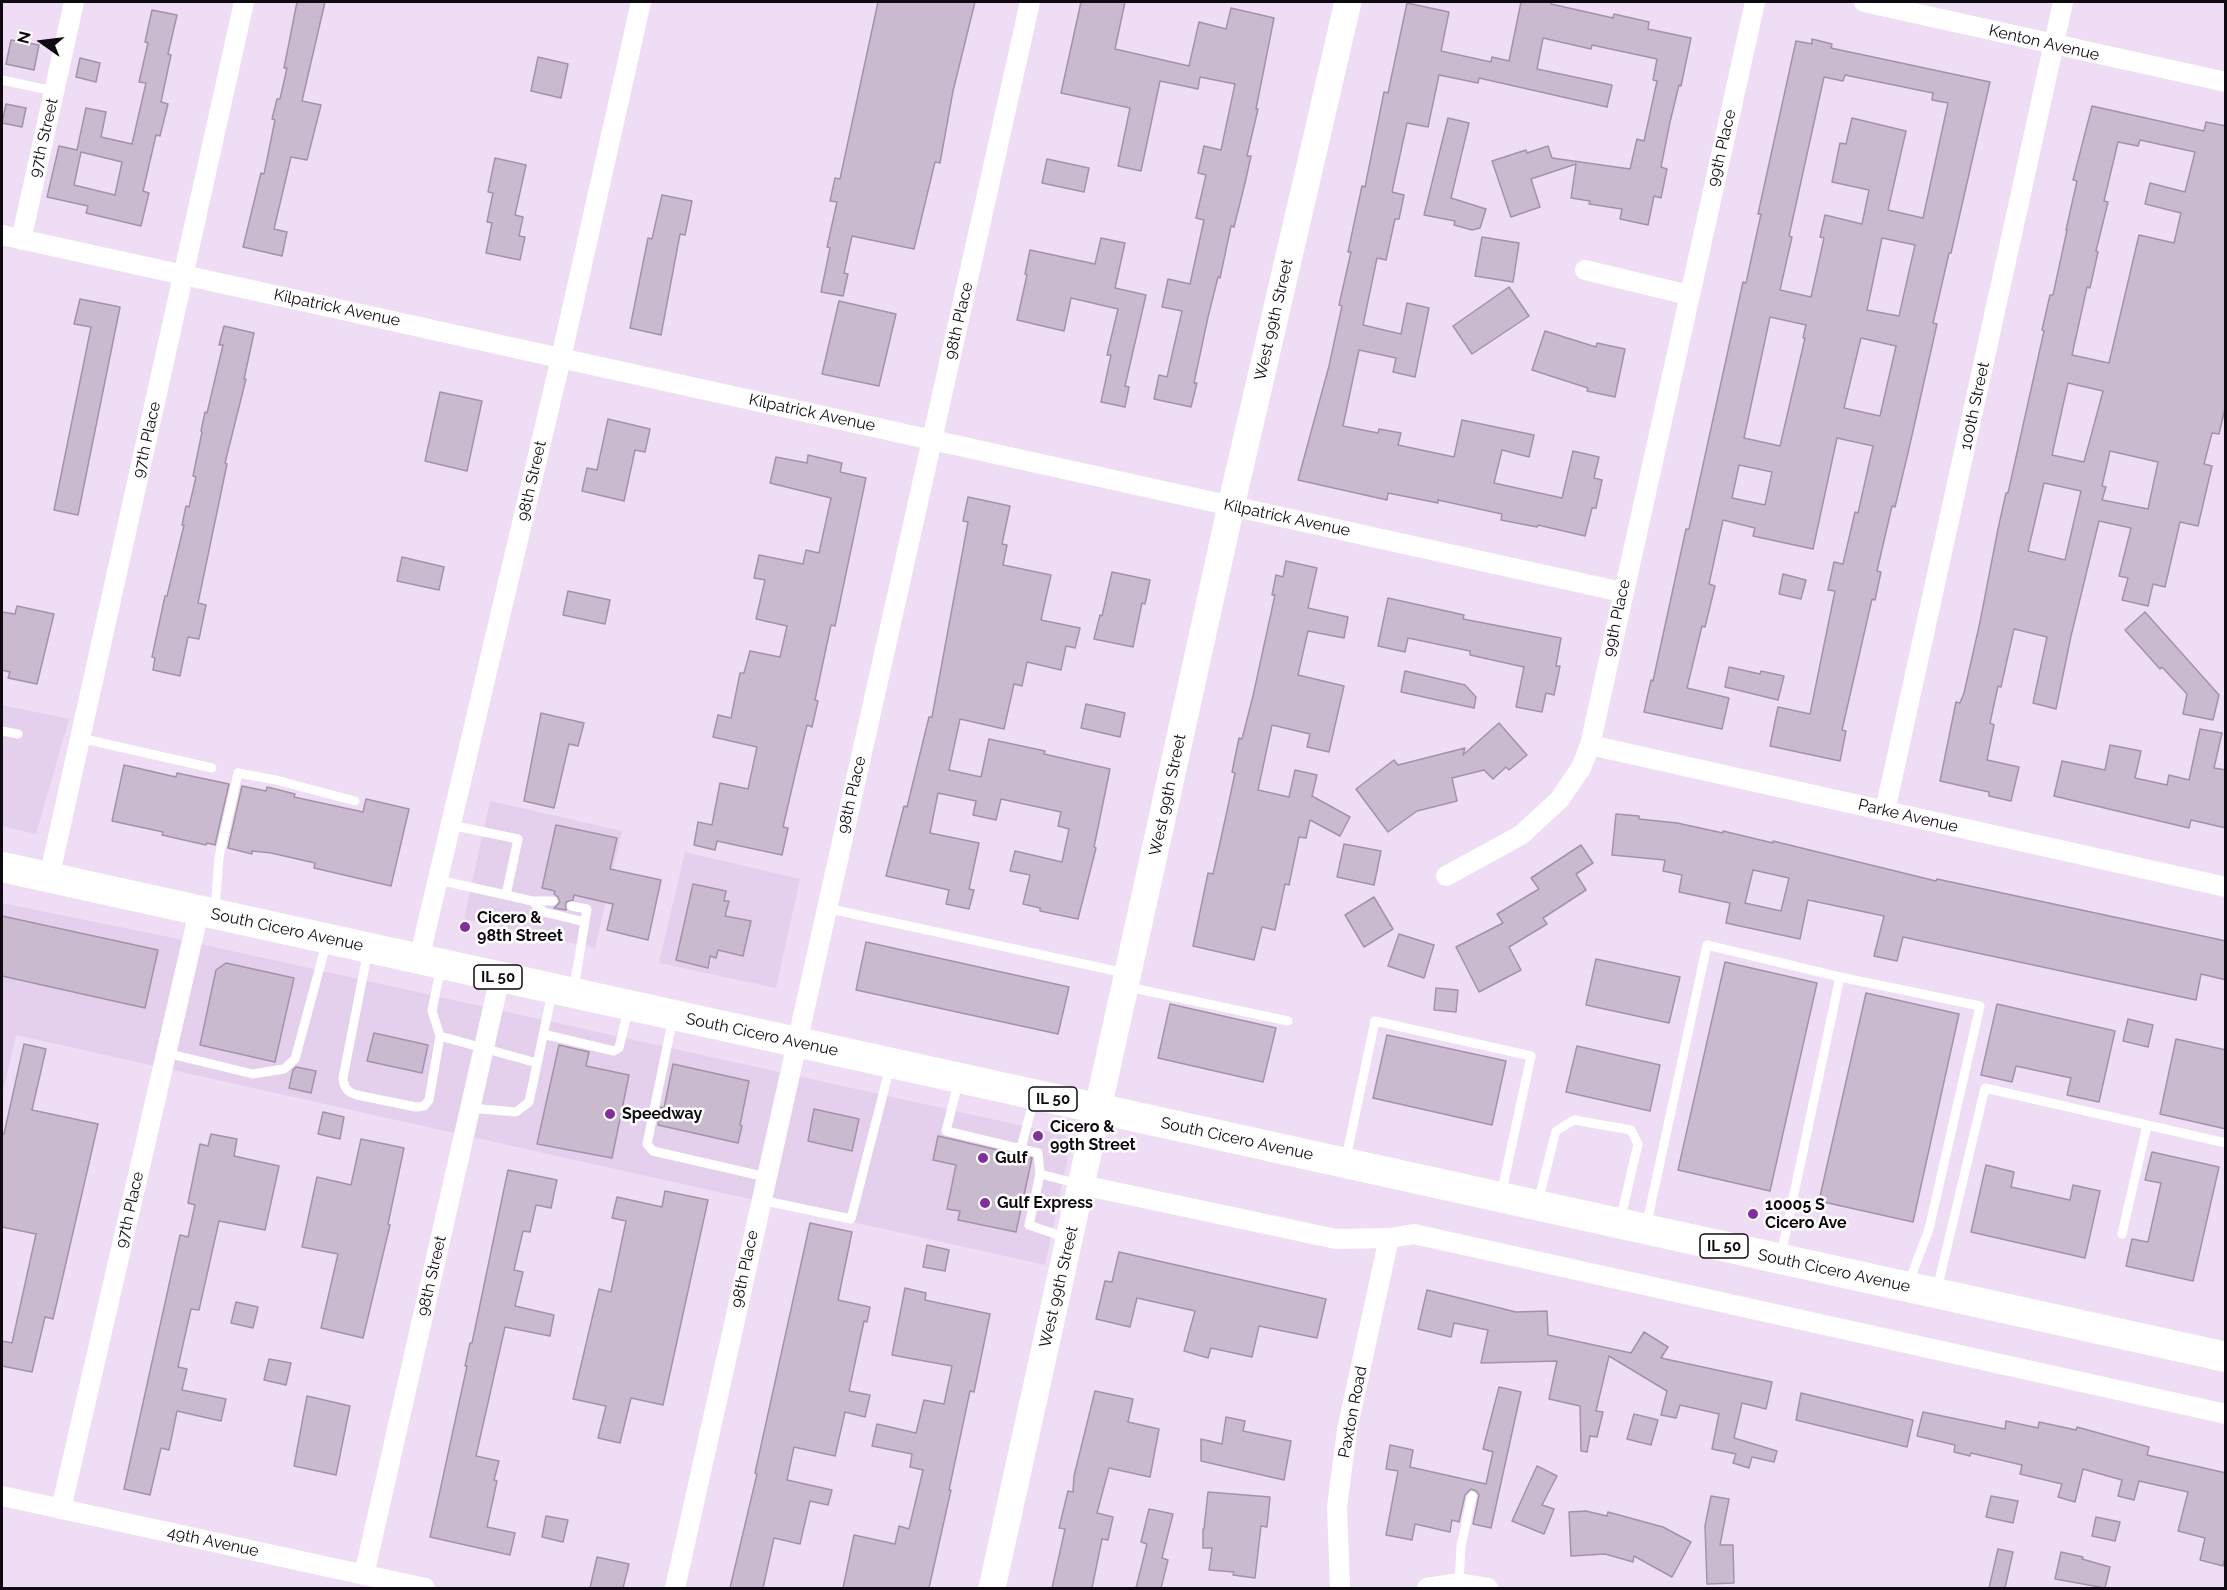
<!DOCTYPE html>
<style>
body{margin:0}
#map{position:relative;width:2227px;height:1590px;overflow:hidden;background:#eeddf4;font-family:Raleway,sans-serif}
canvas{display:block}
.frame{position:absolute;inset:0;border:3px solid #0f0a11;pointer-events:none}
.north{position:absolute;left:12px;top:12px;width:60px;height:60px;-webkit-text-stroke:4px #fff;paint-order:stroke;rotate:284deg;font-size:16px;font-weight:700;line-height:24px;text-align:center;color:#0f0a11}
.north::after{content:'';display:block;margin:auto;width:21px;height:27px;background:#0f0a11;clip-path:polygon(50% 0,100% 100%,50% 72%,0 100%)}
</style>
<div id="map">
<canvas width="2227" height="1590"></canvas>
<div class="frame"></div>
<div class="north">N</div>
</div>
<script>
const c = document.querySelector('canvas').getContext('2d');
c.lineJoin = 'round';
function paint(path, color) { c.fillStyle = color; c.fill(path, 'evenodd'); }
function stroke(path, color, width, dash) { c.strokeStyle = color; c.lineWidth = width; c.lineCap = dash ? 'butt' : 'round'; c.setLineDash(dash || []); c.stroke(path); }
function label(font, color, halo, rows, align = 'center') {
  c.font = font + ' Raleway,sans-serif'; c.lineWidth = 5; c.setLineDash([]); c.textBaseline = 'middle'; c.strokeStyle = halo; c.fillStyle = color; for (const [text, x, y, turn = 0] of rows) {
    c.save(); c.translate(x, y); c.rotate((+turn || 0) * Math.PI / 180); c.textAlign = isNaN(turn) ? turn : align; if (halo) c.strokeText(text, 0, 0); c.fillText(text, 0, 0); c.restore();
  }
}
paint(new Path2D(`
 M2,705L69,719L36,834L2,826Z
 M490,801L622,831L595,948L464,919Z
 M685,852L800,879L776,988L659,963Z
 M2,903L164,936L1064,1135L1068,1138L1070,1147L1045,1265L16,1035L2,1096Z`), '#e4cfec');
const building = new Path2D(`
 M297,2H325L302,101L321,105L307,160L291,157L274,229L287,232L282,256L243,247L261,173L264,174L275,120L272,119L277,99H280L287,68H284Z
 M878,2H975L953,91L940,163L935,162L914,249L852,236L844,273L848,274L843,296L821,292L830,248L827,247L837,202L830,201L835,178L840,179Z
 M1081,2H1125L1115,49L1189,66L1199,22L1226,29L1231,8L1274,18L1256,109H1258L1247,156H1251L1245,183L1234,227L1231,226L1220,278L1218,277L1208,317L1194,383H1197L1191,407L1154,399L1159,375L1167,377L1182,311L1162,307L1168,279L1190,284L1204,220L1196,218L1206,175L1198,173L1204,146L1221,150L1235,84L1200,77L1198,89L1160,81L1141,171L1118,166L1130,108L1061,93Z
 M1521,2H1551V4L1613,18L1614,14L1649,22L1648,29L1691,38L1681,86L1679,85L1670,122L1661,167L1667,169L1661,198L1654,196L1648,225L1620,219L1622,209L1589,204L1590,201L1571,198L1576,164L1531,179L1540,207L1511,217L1492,161L1526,150L1527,153L1548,146L1552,158L1630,169L1637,139L1644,141L1657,81L1653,80L1657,59L1592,45L1591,49L1543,38L1537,69L1612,85L1607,107L1479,78L1478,83L1439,75L1428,127L1407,123L1392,192L1404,195L1399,219H1395L1386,260L1377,258L1363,325L1401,334L1407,303L1429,308L1415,377L1393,372L1396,358L1359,350L1343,426L1378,433L1379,429L1401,433L1398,445L1454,457L1462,420L1534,435L1529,457L1502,450L1494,483L1562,498L1573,451L1599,457L1594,478L1602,480L1596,508H1592L1585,536L1538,525L1537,527L1501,520L1502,514L1438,500V503L1388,493L1387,500L1298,480L1329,366L1342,306L1339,305L1351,252H1348L1362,186L1365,187L1384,92L1388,93L1407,3L1449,12L1441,51L1491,62L1492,57L1509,61Z
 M152,10L177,15L168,54L171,55L161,102L168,104L160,136L156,135L143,191L149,193L141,226L86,213L88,206L47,197L59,146L77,150L86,108L106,112L101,137L132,144L146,83L139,82L148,43L145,42ZM81,152L122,162L115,195L74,185Z
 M1812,39L1832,44L1831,48L1990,82L1951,253H1949L1933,323L1937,324L1908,453L1895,507L1892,506L1877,571L1881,572L1875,600L1872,599L1842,730L1846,731L1840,761L1770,746L1778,707L1810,714L1835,591L1828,590L1834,562L1843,564L1855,512L1858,513L1873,446L1837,438L1813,549L1753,536L1755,528L1723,520L1709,584L1715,586L1705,627L1702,626L1687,688L1729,698L1722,729L1644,712L1651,680L1653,681L1686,529H1689L1743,282L1746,283L1761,214H1758L1796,41L1812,44ZM1845,75L1933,93L1932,100L1948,103L1923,218L1888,210L1906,131L1852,118L1846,144L1840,143L1832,182L1869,190L1862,224L1825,215L1820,237L1824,238L1811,297L1780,290L1792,237L1789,236L1824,77L1843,81ZM1882,238L1915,245L1899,316L1867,310ZM1770,317L1806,325L1803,338H1805L1780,446L1744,438ZM1861,338L1896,346L1880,416L1844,408ZM1739,465L1772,472L1765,505L1732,498Z
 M11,40L39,45L34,70L6,64Z
 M538,57L568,64L561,98L531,91Z
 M80,58L100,63L96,82L76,77Z
 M6,104L26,108L22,127L2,123Z
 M2092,106L2204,131L2206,122L2226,126V404L2219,434L2212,433L2204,464L2212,466L2198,526L2180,522L2165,587L2153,584L2148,606L2122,600L2128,578L2119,576L2131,528L2099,521L2071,636L2056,709L2033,703L2047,637L2014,629L2001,687L1998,686L1990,723L1994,725L1987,760L2019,767L2011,801L1989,796V792L1940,781L1956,702L1960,703L1964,693L1980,622L1998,529L2006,493H2008L2044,331L2042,330L2050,295H2053L2067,230H2066L2077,181L2073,180ZM2140,140L2195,152L2185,192L2150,183L2145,204L2181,213L2174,243L2139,235L2109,363L2072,355L2087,287L2090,288L2098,252L2096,251L2108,202L2104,201L2118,142L2138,146ZM2068,383L2103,391L2084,462L2052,455ZM2110,451L2158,462L2148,509L2102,500L2106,487L2102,486ZM2044,483L2081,491L2065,560L2028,551Z
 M1448,118L1469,123L1451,198L1486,209L1480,228L1472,230L1454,225L1455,221L1424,215Z
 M495,158L526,165L515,215L523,217L519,236L525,237L520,260L486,253L492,223L487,222L493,193L488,192Z
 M1047,159L1089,168L1084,192L1042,183Z
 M662,195L692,201L685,235L680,234L661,335L630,328L648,238L652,239Z
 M1482,237L1519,243L1513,282L1475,276Z
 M1101,238L1125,243L1115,288L1146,295L1125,386L1129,387L1125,407L1101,402L1111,355H1107L1118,309L1071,298L1064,331L1017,320L1027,275L1025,274L1030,250L1095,264Z
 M1509,287L1529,316L1472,354L1453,326Z
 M80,299L120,307L78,515L54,510L91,327L74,324Z
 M839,301L896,314L879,386L822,374Z
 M224,326L254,333L244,379H246L225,463L227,464L198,603L206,605L199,639L188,637L180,676L153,670L155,658L152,657L165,596H167L184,525H182L186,506L189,507L196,477L193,476L202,432L201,431L205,412L207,413L223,345H219Z
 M1545,331L1596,347L1597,343L1625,349L1615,397L1587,391L1588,388L1532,370Z
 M440,392L482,401L467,471L425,461Z
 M608,419L650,429L645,452L635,450L624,501L582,491L587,468L597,470Z
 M808,455L842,463L840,472L866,478L835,626L831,625L815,700L818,701L812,727L807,725L798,762L783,827L788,828L782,855L717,841L715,850L694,845L698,822L712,825L720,783L748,789L757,747L713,737L718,715L731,718L740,673H744L750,651L780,657L787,626L756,619L765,580L754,578L759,555L803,564L806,550L819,553L831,498L770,483L776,457L807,463Z
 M968,497L1010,506L1002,544L1007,545L1003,565L1051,575L1041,620L1080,628L1075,648L1066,646L1061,670L1027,662L1022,686L1014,684L1004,729L960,719L949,770L981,777L989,739L1045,751L1044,754L1110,769L1094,847L1096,848L1078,919L1040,911V908L1023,904L1030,875L1010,871L1015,851L1062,862L1069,829L1058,826L1061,812L1001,799L996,820L973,815L976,801L938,793L930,833L979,843L969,889L974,890L969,909L946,904L949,890L886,876L904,806L907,807L929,717H932L968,522L963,521Z
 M402,557L444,567L439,590L397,581Z
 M1286,561L1317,568L1308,608L1348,617L1344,638L1308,631L1298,675L1344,686L1329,752L1307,747L1310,734L1272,725L1258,790L1289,797L1295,770L1317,775L1312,796L1350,817L1340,836L1310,820L1306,838L1299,837L1289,885L1285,884L1275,930L1262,927L1254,960L1193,946L1208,873L1213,874L1227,811L1235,773L1232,772L1239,738L1242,739L1253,696L1275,595H1272L1276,575L1283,577Z
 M1112,572L1150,580L1145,604L1142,603L1133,647L1094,639L1100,615L1102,616Z
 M1783,574L1806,580L1801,599L1779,594Z
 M568,591L610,600L605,624L563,615Z
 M1388,598L1464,615L1463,619L1561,638L1556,666H1560L1554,695L1546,693L1542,712L1516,707L1524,667L1470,655V651L1408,638L1405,652L1378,646Z
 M17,606L54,614L37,684L8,678L10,672L2,670V612L15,614Z
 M2145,612L2219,695L2213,720L2183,714L2187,694L2162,667L2160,669L2125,630Z
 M1729,667L1760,674L1761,671L1784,676L1778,700L1725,687Z
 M1405,671L1465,685L1476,697L1474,708L1401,692Z
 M1086,704L1125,713L1120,737L1081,728Z
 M541,713L584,723L578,746L569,744L554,808L524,801Z
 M1499,723L1527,755L1509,770L1506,767L1493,779L1484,770L1452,778L1457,801L1417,811L1388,832L1356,789L1394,760L1398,765L1465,748L1463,755Z
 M2200,729L2222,733L2214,768L2226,770V828L2191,820L2189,828L2054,796L2062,761L2105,770L2110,745L2141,751L2135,778L2167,785L2169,775L2189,780Z
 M124,765L176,777L177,773L229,784L215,845L207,843L206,845L162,835L163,832L112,821Z
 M242,786L266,791L267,787L295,794L294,797L363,812L366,799L409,809L391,886L314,868L315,863L271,853L252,851V854L228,848Z
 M1616,814L1639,816V819L1677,823L1723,833V831L1773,843V841L1936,881L1937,879L2226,941V980L2201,974L2196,1000L1903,937L1897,961L1874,956L1884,916L1808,900L1800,939L1726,923L1730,903L1679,892L1682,875L1663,871L1665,860L1612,855ZM1753,870L1789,878L1781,911L1745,903Z
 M556,825L617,838L610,869L661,880L648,940L607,930L613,904L574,895L573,900L566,902V910L554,908L560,902L558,897L554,894L555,891L542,888Z
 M1344,844L1381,851L1374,885L1337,877Z
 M1581,845L1593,863L1576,874L1586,890L1543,918L1547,924L1509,947L1521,970L1479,992L1456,947L1503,923L1497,914L1539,889L1531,878Z
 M693,884L726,891L724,901H729L725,916L751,921L743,956L718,950L716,958L710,956L708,968L676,960Z
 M1374,897L1393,929L1364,947L1345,915Z
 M2,916L158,950L145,1008L2,976Z
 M1399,934L1434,945L1424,978L1388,966Z
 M866,942L1069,987L1058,1034L856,990Z
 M1596,959L1680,977L1669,1023L1586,1005Z
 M1725,962L1817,983L1770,1191L1678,1170Z
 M226,963L294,978L275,1062L200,1045L216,970Z
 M1436,988L1458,990L1456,1012L1434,1010Z
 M1866,993L1959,1014L1913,1222L1819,1201Z
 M1170,1004L1276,1028L1263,1082L1158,1058Z
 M1997,1004L2115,1031L2099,1102L2067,1095L2071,1078L2016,1066L2012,1082L1981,1075Z
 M2128,1019L2153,1025L2148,1047L2123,1041Z
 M374,1033L428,1045L422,1073L367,1061Z
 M1387,1035L1506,1061L1492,1125L1373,1098Z
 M2176,1039L2226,1050V1129L2160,1114Z
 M24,1044L46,1049L32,1110L98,1124L53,1319L45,1317L32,1372L2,1366V1341L12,1343L36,1234L2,1227V1133L4,1134Z
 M559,1045L589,1052L586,1066L629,1075L612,1158L537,1144Z
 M1577,1046L1660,1065L1650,1111L1566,1092Z
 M673,1064L749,1081L740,1125L742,1126L738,1143L658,1125L661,1107L664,1108Z
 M296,1067L316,1071L311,1093L289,1088L293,1070Z
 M814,1109L859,1119L852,1151L808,1141Z
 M323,1112L344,1117L340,1139L318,1134Z
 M211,1134L237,1139L234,1156L279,1166L265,1230L219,1221L199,1310L191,1309L178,1367L187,1369L182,1390L226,1399L221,1421L177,1411L169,1450L161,1448L150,1495L124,1489L180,1235L188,1237L195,1205L188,1203L200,1144L208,1146Z
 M938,1136L1032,1158L1016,1232L958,1220L960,1211L947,1209L956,1165L933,1160Z
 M361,1139L404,1148L388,1224L390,1225L363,1338L321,1328L338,1254L302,1247L317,1177L351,1185Z
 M2152,1152L2219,1167L2193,1281L2126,1266L2132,1239L2148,1242L2161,1183L2145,1180Z
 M1986,1165L2014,1172L2011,1187L2070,1200L2073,1185L2100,1191L2085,1258L1971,1232Z
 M508,1170L557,1180L551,1208L536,1205L530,1232L523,1231L514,1270L523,1272L515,1306L554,1315L550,1336L505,1327L476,1456L499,1461L494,1480L497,1481L487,1527L515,1533L510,1555L430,1537L467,1366H465L470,1343H472Z
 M665,1191L708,1200L663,1405L631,1398L620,1443L598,1438L606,1406L573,1399L599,1289L611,1292L626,1221L612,1218L617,1197L662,1207Z
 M810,1223L852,1232L838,1300L870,1307L867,1322L864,1321L849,1391L870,1395L865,1417L845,1412L835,1456L794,1447L787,1480L832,1490L828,1505L810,1501L800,1544L774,1538L763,1588H730L757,1474L755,1473Z
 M927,1245L949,1250L945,1271L923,1267Z
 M1119,1252L1326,1299L1317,1338L1259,1326L1252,1357L1211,1348L1208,1358L1184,1351L1195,1311L1137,1298L1130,1327L1096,1319L1105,1281L1112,1282Z
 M905,1288L926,1293L925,1300L990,1314L974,1392L970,1391L949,1490H951L929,1588H843L854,1535L895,1544L899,1526L909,1529L923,1470L910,1467L912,1454L872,1446L877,1424L916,1433L924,1400L944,1404L952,1366L892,1355Z
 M1427,1290L1516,1312L1547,1311L1548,1335L1631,1353L1644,1332L1668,1347L1661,1358L1772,1382L1766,1409L1742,1403L1734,1438L1777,1451L1774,1462L1752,1457L1749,1468L1733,1463L1736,1454L1712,1449L1719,1414L1680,1405L1676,1418L1661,1415L1667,1391L1609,1356L1596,1411L1603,1412L1597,1437L1590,1436L1587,1452L1581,1451L1580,1406L1549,1399L1557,1361L1481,1363L1488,1330L1454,1323L1451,1337L1418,1329Z
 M236,1302L258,1307L253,1328L231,1323Z
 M269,1359L291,1363L286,1385L264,1380Z
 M1499,1387L1521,1392L1491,1528L1473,1524L1479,1495L1476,1491L1471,1489L1465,1495L1459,1522L1452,1520L1450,1532L1415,1524L1412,1540L1386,1535L1398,1471L1386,1469L1390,1445L1413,1450L1410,1467L1486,1484L1493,1452L1483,1449Z
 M1095,1391L1133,1399L1128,1422L1159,1429L1150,1477L1109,1468L1097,1513L1113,1517L1108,1540L1102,1539L1092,1588H1052L1065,1529L1059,1528L1068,1491L1073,1492L1074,1476Z
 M1801,1393L1913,1420L1907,1447L1796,1420Z
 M307,1396L350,1406L336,1475L294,1466Z
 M1923,1412L2005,1429L2006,1421L2038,1428L2039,1422L2076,1430L2077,1427L2149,1447L2147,1455L2226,1473V1553L2223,1566L2200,1560L2205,1538L2178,1531L2188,1492L2139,1481L2134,1500L2118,1496L2122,1480L2083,1469L2075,1502L2058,1497L2062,1484L2020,1474L2022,1465L1971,1453L1970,1456L1954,1452L1955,1445L1917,1436Z
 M1634,1414L1658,1420L1651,1445L1627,1439Z
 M1226,1417L1245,1421L1243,1431L1291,1441L1284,1480L1201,1461V1439L1222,1444Z
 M1537,1466L1557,1476L1542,1505L1554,1509L1544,1534L1512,1521Z
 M1208,1492L1270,1497L1267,1527L1261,1526L1255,1578L1233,1575L1234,1572L1209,1570L1212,1548H1203V1529H1204Z
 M1711,1496L1729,1499L1720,1545H1733L1734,1583L1707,1584L1705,1526Z
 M1991,1496L2018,1501L2013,1523L1986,1517Z
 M1149,1509L1173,1514L1162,1558L1168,1560L1161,1588H1136L1147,1544L1141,1542Z
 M1586,1511L1607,1516L1608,1512L1663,1527L1691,1542L1672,1577L1634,1556L1633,1562L1605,1554L1571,1556L1569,1512Z
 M546,1516L568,1520L563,1542L542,1537Z
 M2096,1517L2120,1522L2115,1541L2092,1536Z
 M1998,1549L2013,1552L2005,1588H1989Z
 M2061,1552L2083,1557L2082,1559L2110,1567L2105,1588L2055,1579Z
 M597,1557L629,1564L623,1588H590Z`);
paint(building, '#cabad0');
stroke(building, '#a393a8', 1.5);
stroke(new Path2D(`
 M2,80L54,91
 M2,731L18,734
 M80,738L212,768
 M451,825L518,839L506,895L532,901H553
 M438,880L506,895
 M532,901L544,912L585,922
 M571,906L587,909L574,988
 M826,908L1125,973
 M215,909L219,857L238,773L276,780L355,801
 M368,950L343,1078C344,1088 347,1092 357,1095L416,1107L424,1106L429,1100L440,1036L432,1011L441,967
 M1840,977L1980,1006L1929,1229L1909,1282
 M1128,987L1288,1021
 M673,1018L647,1144L653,1151L766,1177
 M543,1034L614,1051L619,1048L628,1010
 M440,1036L537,1063
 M166,1053L253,1074L284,1069L295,1059L327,941
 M958,1083L946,1131L1038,1153L1040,1174
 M470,1108L516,1112L529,1102L552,993
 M1021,1148L1034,1099
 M1346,1158L1375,1021L1531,1056L1501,1195
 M761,1200L851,1219L890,1067
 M1538,1202L1556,1131L1574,1120L1631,1130L1638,1144L1620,1221
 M1646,1227L1707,945L1840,977L1781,1255
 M2122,1234L2147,1125
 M1067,1238L1029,1225L1040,1174L1079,1184
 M1937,1289L1985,1088L2226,1143
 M1459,1583L1461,1546L1472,1496`), '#fff', 9);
stroke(new Path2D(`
 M1864,2L2226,82
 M2,235L1622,592
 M21,240L74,2
 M1585,270L1689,295
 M1590,745L2226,887
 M1885,811L2063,2
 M1446,876L1521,835L1559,800L1581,768L1590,745L1755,2
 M49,878L244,2
 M419,959L561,358L641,2
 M1082,1185L1336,1239L1389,1238L1414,1234L2226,1414
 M2,1496L425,1588
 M61,1509L199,911
 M364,1575L500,977
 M675,1588L1030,2
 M1340,1588L1337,1507L1347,1430L1389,1238
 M1427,1588L1459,1583L1488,1588`), '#fff', 20);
stroke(new Path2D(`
 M992,1588L1231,506L1348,2`), '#fff', 27);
stroke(new Path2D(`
 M2,867L2226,1357`), '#fff', 30);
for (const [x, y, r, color] of [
 [465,927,6,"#822e9c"],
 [610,1114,6,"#822e9c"],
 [1038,1136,6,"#822e9c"],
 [983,1158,6,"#822e9c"],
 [985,1203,6,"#822e9c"],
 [1753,1214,6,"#822e9c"]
]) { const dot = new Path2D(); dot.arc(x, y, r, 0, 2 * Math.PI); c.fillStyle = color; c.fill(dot); stroke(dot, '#fff', 2); }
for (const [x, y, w] of [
 [498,977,48],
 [1053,1099,48],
 [1724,1246,48]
]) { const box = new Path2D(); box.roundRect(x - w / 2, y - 12, w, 24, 4.5); c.fillStyle = '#fff'; c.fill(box); stroke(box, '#0f0a11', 1.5); }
label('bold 15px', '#0f0a11', null, [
 ["IL 50",498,977],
 ["IL 50",1053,1099],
 ["IL 50",1724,1246]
]);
label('16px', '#0f0a11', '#fff', [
 ["Kenton Avenue",2044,43,13],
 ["97th Street",44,138,-77],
 ["99th Place",1722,148,-77],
 ["Kilpatrick Avenue",337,308,12],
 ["West 99th Street",1274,320,-77],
 ["98th Place",959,321,-77],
 ["100th Street",1975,406,-78],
 ["Kilpatrick Avenue",812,413,12],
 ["97th Place",147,440,-77],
 ["98th Street",532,481,-77],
 ["Kilpatrick Avenue",1287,518,12],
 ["99th Place",1617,618,-78],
 ["98th Place",852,795,-77],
 ["West 99th Street",1168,795,-78],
 ["Parke Avenue",1908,816,13],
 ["South Cicero Avenue",287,930,12],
 ["South Cicero Avenue",762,1035,12],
 ["South Cicero Avenue",1237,1139,12],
 ["97th Place",130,1210,-77],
 ["98th Place",745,1269,-78],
 ["South Cicero Avenue",1834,1271,12],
 ["98th Street",432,1276,-77],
 ["West 99th Street",1059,1287,-77],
 ["Paxton Road",1353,1412,-79],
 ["49th Avenue",213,1542,12]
]);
label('bold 16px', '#0f0a11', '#fff', [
 ["Cicero &",477,918],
 ["98th Street",477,936],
 ["Speedway",622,1114],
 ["Cicero &",1050,1127],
 ["99th Street",1050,1145],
 ["Gulf",995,1158],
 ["Gulf Express",997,1203],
 ["10005 S",1765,1205],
 ["Cicero Ave",1765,1223]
], 'left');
</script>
